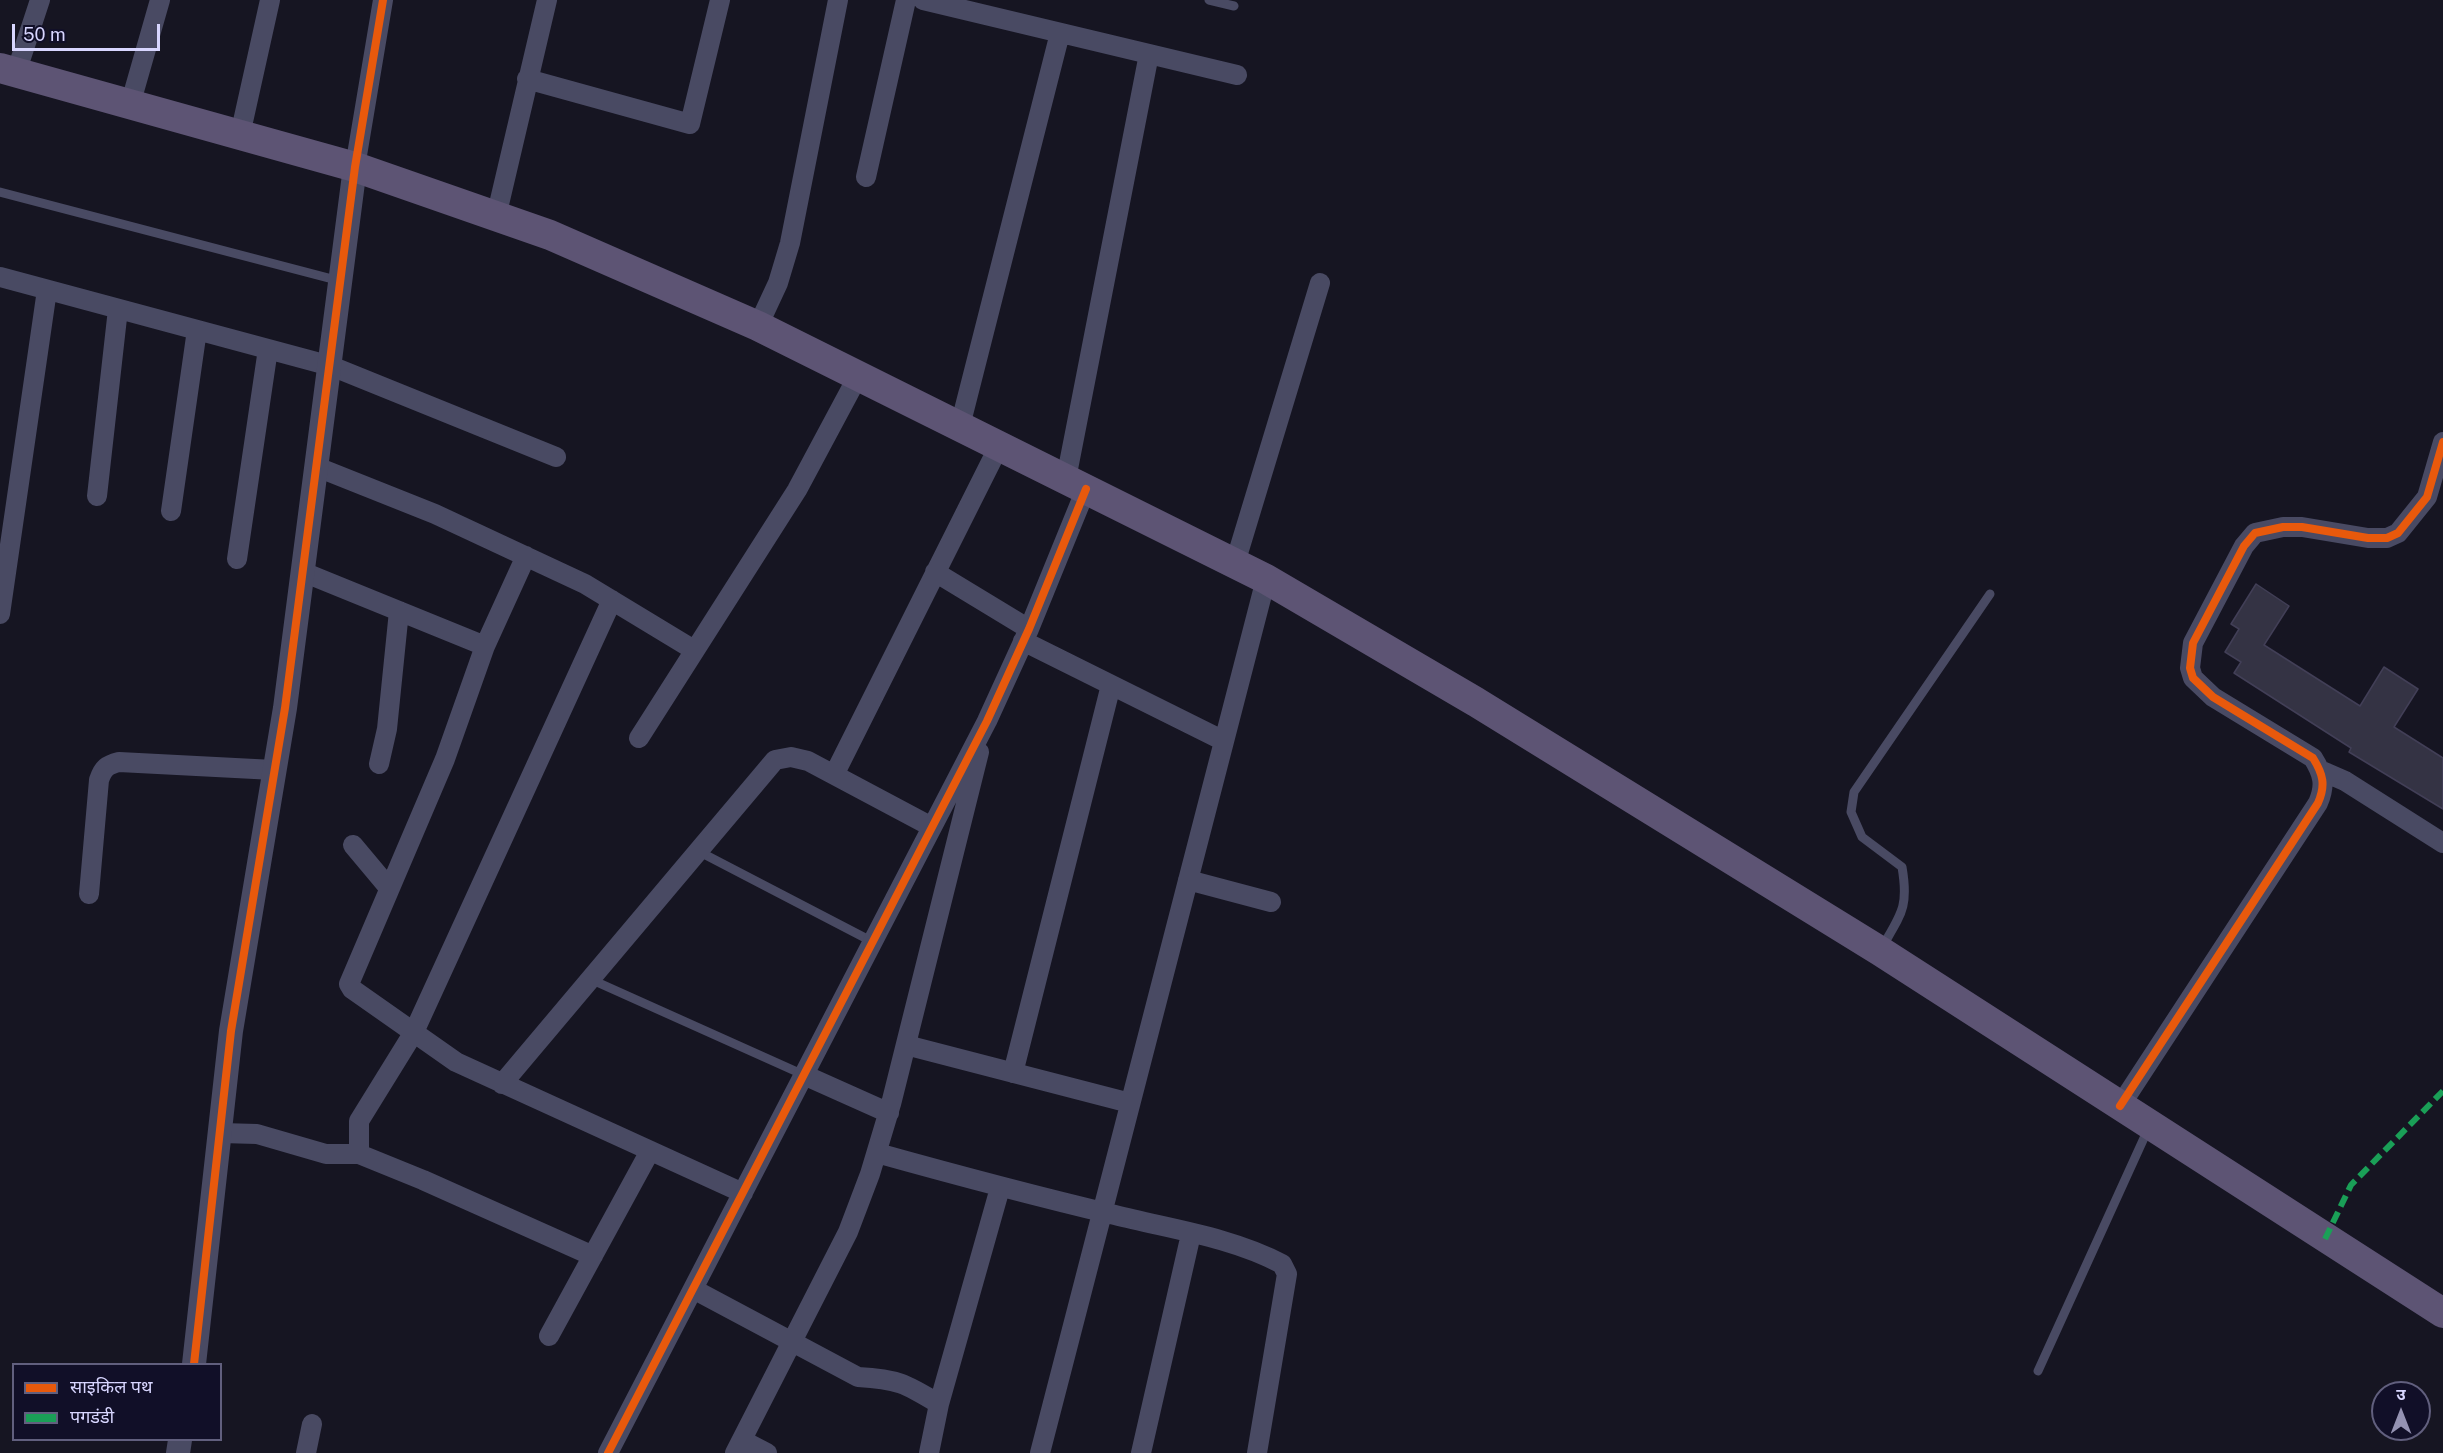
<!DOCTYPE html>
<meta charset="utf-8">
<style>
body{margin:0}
#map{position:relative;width:2443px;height:1453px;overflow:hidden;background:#161522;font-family:"Public Sans","Noto Sans Devanagari",sans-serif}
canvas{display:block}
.legend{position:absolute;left:12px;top:1363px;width:210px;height:78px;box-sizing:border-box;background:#110f28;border:2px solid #615f7e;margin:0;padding:8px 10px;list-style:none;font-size:18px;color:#d8d6ff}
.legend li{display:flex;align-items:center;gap:12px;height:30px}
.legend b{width:30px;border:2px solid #615f7e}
.north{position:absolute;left:2371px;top:1381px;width:60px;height:60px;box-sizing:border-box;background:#110f28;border:2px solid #615f7e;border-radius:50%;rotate:0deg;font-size:16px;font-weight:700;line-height:24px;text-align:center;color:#d8d6ff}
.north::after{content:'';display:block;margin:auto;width:21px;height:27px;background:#9492b2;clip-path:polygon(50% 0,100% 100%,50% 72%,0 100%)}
.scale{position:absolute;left:12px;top:24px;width:148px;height:27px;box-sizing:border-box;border:3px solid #d8d6ff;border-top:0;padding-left:8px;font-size:18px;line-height:21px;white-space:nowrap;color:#d8d6ff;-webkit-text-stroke:4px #110f28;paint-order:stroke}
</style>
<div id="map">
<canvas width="2443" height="1453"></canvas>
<ul class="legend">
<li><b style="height:8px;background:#e8590c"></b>साइकिल पथ</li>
<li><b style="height:8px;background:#1a9f57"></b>पगडंडी</li>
</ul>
<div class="north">उ</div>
<div class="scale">50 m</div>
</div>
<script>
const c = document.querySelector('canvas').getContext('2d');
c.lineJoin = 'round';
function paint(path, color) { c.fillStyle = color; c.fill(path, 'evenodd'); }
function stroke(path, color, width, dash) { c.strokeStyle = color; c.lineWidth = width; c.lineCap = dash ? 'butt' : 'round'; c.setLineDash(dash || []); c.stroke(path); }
const building = new Path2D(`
 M2256,584L2289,606L2264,645L2360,706L2384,667L2418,689L2394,727L2443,758V809L2349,752L2351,748L2234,673L2241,662L2225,652L2239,629L2231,624Z`);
paint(building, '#343344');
stroke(building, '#423f57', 1.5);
stroke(new Path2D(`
 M1209,0L1234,6
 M0,192L340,281
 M698,851L873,942
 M1881,949C1901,914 1909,908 1902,867L1862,837L1851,812L1854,792L1990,594
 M590,979L804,1075
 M2038,1371L2149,1127`), '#494a63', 9);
stroke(new Path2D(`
 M923,0L1237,75
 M16,73L40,0
 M527,79L690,124L720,0
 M130,105L160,0
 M240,135L270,0
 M355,167L383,0
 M866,177L906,0
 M496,217L547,0
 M0,277L331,366L556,457
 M758,326L778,283L790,243L838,0
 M960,426L1060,33
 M317,467L435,514L585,584L694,650
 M1066,479L1149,54
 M97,496L118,309
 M171,511L197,330
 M526,556L485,646L445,759L349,984L352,989L456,1062L743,1193
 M237,559L268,349
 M1235,563L1320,283
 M303,572L485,646
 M935,572L1029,629
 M0,614L47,290
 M1023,641L1224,741
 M639,738L797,490L858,376
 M379,764L387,729L399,611
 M2322,771L2345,781L2443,843
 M835,773L999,446
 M353,845L389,888
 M1188,880L1271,902
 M89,894L99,780C103,768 107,765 119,762L274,770
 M906,1045L1130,1103
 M1013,1073L1111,685
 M804,1075L889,1113
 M502,1084L775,760L791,757L808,761L932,827
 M2120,1106L2318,803C2326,785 2323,774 2313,758L2213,697L2193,678L2190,668L2193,643L2244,546L2255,533L2283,527H2302L2368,538H2387L2398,533L2427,497L2443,442
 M221,1133L257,1134L326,1154H359L423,1180L593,1256
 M877,1153C956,1175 1035,1196 1115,1215C1170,1229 1231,1237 1282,1264L1287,1274L1257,1453
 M359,1154V1121L414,1032L612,600
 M693,1289L858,1377C898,1379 906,1384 939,1404L929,1453
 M549,1336L650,1151
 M939,1404L1000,1188
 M742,1440L767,1453
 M306,1453L312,1424
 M608,1453L987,721L1029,629L1086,489
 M735,1453L848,1232L870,1174L891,1104L979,752
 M1040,1453L1266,579
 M1141,1453L1191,1234`), '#494a63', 20);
stroke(new Path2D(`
 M194,1364L231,1031L285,708L355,167
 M178,1453L180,1440`), '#494a63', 24);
stroke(new Path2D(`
 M0,68L355,167L550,235L758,326L1266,579L1476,702L1880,951L2443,1313`), '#5d5474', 30);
stroke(new Path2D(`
 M2325,1239L2351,1185L2443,1091`), '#1a9f57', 6, [12, 6]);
stroke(new Path2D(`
 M2120,1106L2318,803C2326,785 2323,774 2313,758L2213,697L2193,678L2190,668L2193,643L2244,546L2255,533L2283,527H2302L2368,538H2387L2398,533L2427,497L2443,442
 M194,1364L231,1031L285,708L355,167L383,0
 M608,1453L987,721L1029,629L1086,489`), '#e8590c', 8);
</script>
